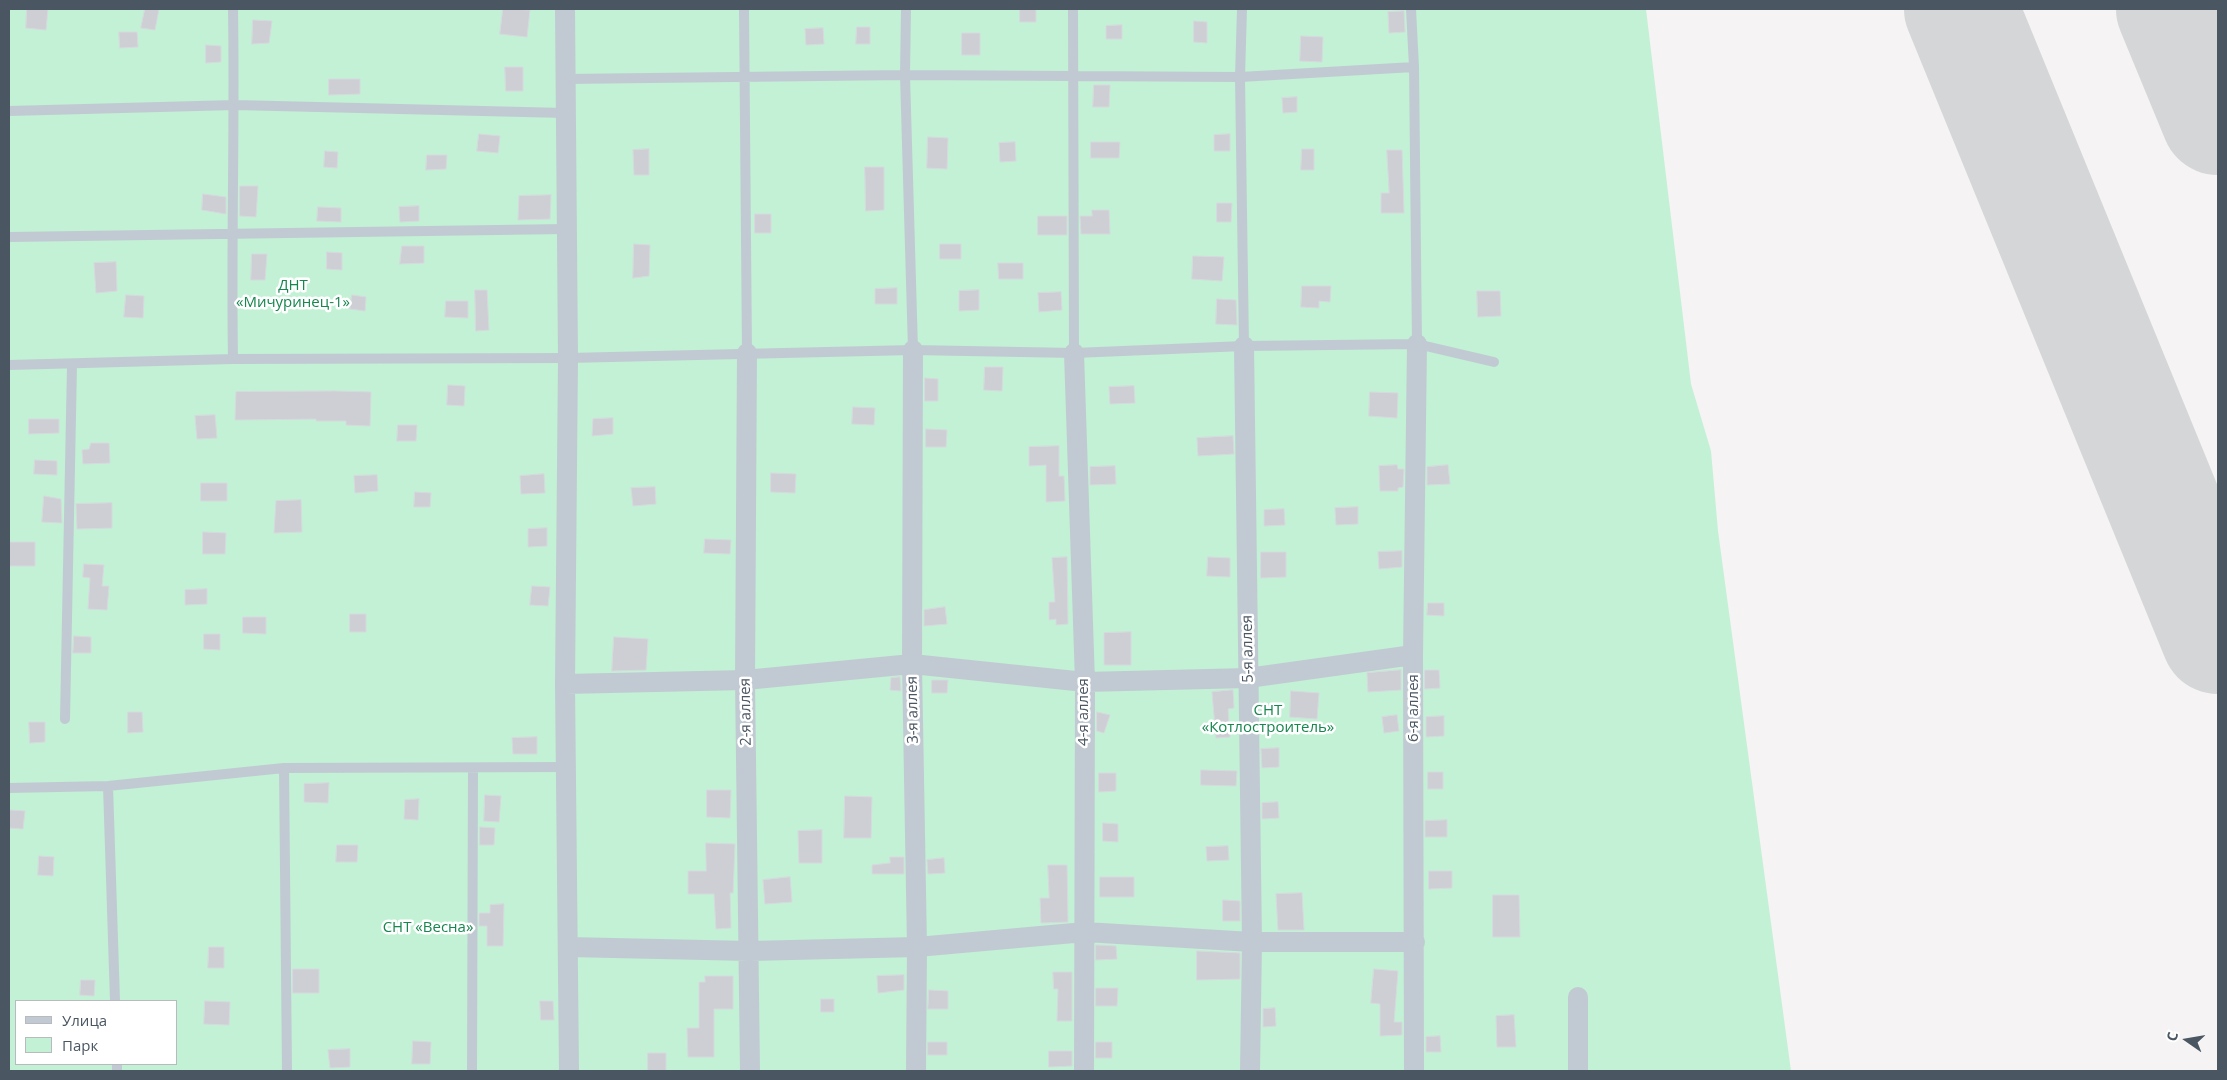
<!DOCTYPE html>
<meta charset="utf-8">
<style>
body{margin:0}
#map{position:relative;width:2227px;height:1080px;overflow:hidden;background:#f5f3f3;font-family:"Open Sans",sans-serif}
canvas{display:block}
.frame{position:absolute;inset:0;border:10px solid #4a5661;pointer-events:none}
.legend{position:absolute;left:15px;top:1000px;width:162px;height:65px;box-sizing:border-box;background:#fff;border:1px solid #b7bbc0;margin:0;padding:6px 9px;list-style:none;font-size:15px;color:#4a5661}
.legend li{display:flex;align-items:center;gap:10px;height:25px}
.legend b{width:25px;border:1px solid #b7bbc0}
.north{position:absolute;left:2162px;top:1015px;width:50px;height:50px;-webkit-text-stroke:4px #fff;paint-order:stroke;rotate:283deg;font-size:14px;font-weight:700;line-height:20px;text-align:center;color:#4a5661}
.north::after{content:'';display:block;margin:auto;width:18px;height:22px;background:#4a5661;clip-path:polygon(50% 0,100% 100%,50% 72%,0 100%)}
</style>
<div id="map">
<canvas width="2227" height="1080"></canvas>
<div class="frame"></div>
<ul class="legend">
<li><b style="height:6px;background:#c1cad2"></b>Улица</li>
<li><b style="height:14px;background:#c3f1d5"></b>Парк</li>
</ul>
<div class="north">С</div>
</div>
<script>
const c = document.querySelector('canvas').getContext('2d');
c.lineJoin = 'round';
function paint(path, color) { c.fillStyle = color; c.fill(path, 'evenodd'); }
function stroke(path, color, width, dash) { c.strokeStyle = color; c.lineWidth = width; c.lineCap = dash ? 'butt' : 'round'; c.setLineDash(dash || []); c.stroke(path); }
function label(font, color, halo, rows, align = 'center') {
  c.font = font + ' "Open Sans",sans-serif'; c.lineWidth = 5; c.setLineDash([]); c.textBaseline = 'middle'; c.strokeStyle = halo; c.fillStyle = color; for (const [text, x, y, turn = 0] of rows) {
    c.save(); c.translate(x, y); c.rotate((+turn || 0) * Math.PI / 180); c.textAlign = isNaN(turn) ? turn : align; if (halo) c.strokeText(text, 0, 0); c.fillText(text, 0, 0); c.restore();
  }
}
paint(new Path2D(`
 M9,9H1646L1691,384L1711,451L1718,531L1791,1071H9ZM16,1001H176V1064H16Z`), '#c3f1d5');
stroke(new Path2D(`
 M1961,9L2218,637
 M2173,9L2218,118`), '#d5d6d8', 114);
const building = new Path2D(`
 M27,9H48L46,30L26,28Z
 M145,9H159L155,30L141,28Z
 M503,9L530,10L527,37L500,34Z
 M1020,9H1036V22H1020Z
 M1404,11L1405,32L1389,33L1388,12Z
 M253,20L272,21L269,43L252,44Z
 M1194,21L1207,22V43L1194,42Z
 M1122,25V39H1106V26Z
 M857,27H870V44H856Z
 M823,28L824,44L806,45L805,29Z
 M119,32H137L138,47L120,48Z
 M962,33H980V55H962Z
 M1301,36L1323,37L1322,62L1300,61Z
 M206,45L221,46V62L206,63Z
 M505,67H523V91H506Z
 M329,79H360V94L329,95Z
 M1094,85H1110L1109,107H1093Z
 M1297,97V112L1283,113L1282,98Z
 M479,134L500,136L498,153L477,151Z
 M1230,134V151H1214V135Z
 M928,137L948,138L947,169L927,168Z
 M1015,142L1016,161L1000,162L999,143Z
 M1091,142H1120L1119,158H1091Z
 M649,149V175H634L633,150Z
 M1302,149H1314V170H1301Z
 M1387,150H1402L1404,213H1381V193H1389Z
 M325,151L338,152L337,168L324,167Z
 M427,155H447L446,169L426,170Z
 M865,167H884V210L866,211Z
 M240,186H258L256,217L240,216Z
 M203,194L226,197V214L202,210Z
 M551,195L550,219L518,220L519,196Z
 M1217,203H1232L1231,222H1217Z
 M419,206V221L400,222L399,207Z
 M318,207L341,208V222L317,221Z
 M1092,210H1109L1110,234H1081L1080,216H1092Z
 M755,214H771V233H755Z
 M1038,216H1067V235H1038Z
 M634,244L650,245L649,276L633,278Z
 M940,244H961V259H940Z
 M402,246H424V263L400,264Z
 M327,252L342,253V270L327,269Z
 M252,254H267L265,280H251Z
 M1193,256L1224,257L1222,281L1192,279Z
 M116,262L117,291L96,293L94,263Z
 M998,263H1023V279H999Z
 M1302,286H1331L1330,302L1319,301V308L1301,307Z
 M897,288V304H875V289Z
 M475,290H487L489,330L476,331Z
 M979,290V310L959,311V291Z
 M1477,291H1500L1501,316L1478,317Z
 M1061,292L1062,310L1039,312L1038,293Z
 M126,295L144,296L143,318L124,317Z
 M352,295L366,297L365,311L350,309Z
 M1217,299L1236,300L1237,325L1216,324Z
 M446,301H468V318L445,317Z
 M985,367H1003L1002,391L984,390Z
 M925,378L938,379V401H925Z
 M448,385L465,386L464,406L447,405Z
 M1134,386L1135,403L1110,404L1109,387Z
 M335,391L371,392L370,426L346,425V421H316V419L235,420L236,392Z
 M1370,392L1398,393L1397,418L1369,416Z
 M853,407L875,408L874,425L852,424Z
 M215,415L217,438L197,439L195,416Z
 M613,418V434L592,436L593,419Z
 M29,419H59V433L29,434Z
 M398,425H417L416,441H397Z
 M926,429L947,430L946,447H926Z
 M1233,436L1234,454L1198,456L1197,438Z
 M91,443H109L110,463L83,464L82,450L89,449Z
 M1059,446V476H1064L1065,501L1046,502V465L1029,466V447Z
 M35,460L57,461V475L34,474Z
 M1397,465L1398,469H1404L1403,487L1398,488V491H1380L1379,466Z
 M1448,465L1450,484L1427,485V467Z
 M1115,466L1116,484L1090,485V467Z
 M771,473L796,474L795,493L771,492Z
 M544,474L545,493L521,494L520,476Z
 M377,475L378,491L355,493L354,476Z
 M201,483H227V501H201Z
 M655,487L656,504L633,506L631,488Z
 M415,492L431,493L430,507H414Z
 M44,496L61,499L62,523L42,522Z
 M301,500L302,532L274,533L276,501Z
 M112,503V528L77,529L76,504Z
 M1358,507V524L1336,525L1335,508Z
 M1284,509L1285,525L1264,526V510Z
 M547,528V546L528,547V529Z
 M203,532L226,533L225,554H203Z
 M705,539L731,540L730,554L704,553Z
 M9,542H35V566H9Z
 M1402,551V567L1379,569L1378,552Z
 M1261,552H1286V577L1261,578Z
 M1067,557L1068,624L1056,625V619L1049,620V602H1055L1052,558Z
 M1208,557L1230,558V577L1207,576Z
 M84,564L104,565L102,586H109L107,610L88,609L90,578L83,577Z
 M532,586L550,587L548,606L530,605Z
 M207,589V604L185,605V590Z
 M1428,603H1444V616L1427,615Z
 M945,607L947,624L924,626V610Z
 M350,614H366V632H350Z
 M243,617H266V634L243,633Z
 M1131,632V665H1104V633Z
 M204,634H220V650L204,649Z
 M74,636L91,637V653H73Z
 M614,637L648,639L646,670L612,671Z
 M1401,670V690L1368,692L1367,673Z
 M1425,670H1439L1440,688L1425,689Z
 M900,677L901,691L890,690L891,678Z
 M932,680H948L947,693H932Z
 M1233,690L1234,708L1228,709L1230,737L1216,738L1212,692Z
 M1291,691L1319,693L1317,719L1290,717Z
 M128,712H142L143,732L128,733Z
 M1097,712L1110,715L1104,733L1097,731Z
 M1397,715L1399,731L1384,733L1382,717Z
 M1444,716V736L1426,737V717Z
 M29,722H45V742L30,743Z
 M537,737V754H513L512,738Z
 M1279,748V767L1262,768L1261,749Z
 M1201,770L1237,771L1236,786L1201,785Z
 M1428,772H1443V789H1428Z
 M1099,773H1116V791L1099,792Z
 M329,783L328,803L304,802V784Z
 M707,790H731L730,818L707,817Z
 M485,795L501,796L499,822L484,821Z
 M845,796L872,797L871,838H844Z
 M419,799L418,820L404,819L405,800Z
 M1278,802L1279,818L1262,819V803Z
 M10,810L25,811L23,829L9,828Z
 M1447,820V837H1425V821Z
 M1103,823L1118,824V842L1103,841Z
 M480,827L495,828L494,845H480Z
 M822,830V863H799L798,831Z
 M706,843L735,844L733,893H730L731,928L716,929L714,894H688V871H706Z
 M337,845H358L357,862H336Z
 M1228,846L1229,860L1207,861L1206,847Z
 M39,856L54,857L53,876L38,875Z
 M890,857H904V874H872V865L890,863Z
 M944,858L945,873L928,874L927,860Z
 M1048,865H1067L1068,922L1041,923L1040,898H1049Z
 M1429,871H1452V888L1429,889Z
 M790,877L792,902L765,904L763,880Z
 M1100,877H1134V897H1100Z
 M1302,893L1304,930H1278L1276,894Z
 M1493,895H1519L1520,937H1493Z
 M1223,900L1240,901V921H1223Z
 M504,904L503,946H487V926H479V913H490V905Z
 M1096,945L1116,946L1117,959L1096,960Z
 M209,947H224V968H208Z
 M1197,951L1240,953V979L1197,980Z
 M293,969H319V993H293Z
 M1374,969L1398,971L1394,1022H1402V1035L1380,1036V1004L1371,1003Z
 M1053,972H1072V1021H1057L1058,989H1054Z
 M904,975V990L878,993L877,976Z
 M705,976H733V1009H714V1057H688L687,1028H699V982H705Z
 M81,980H95L94,996L80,995Z
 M1096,988H1118L1117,1006H1096Z
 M929,990L948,991V1009H928Z
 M821,999H834V1012H821Z
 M205,1001L230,1002L229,1025L204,1024Z
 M540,1001H553L554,1020H541Z
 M1275,1008L1276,1026L1263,1027V1009Z
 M1514,1015L1516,1047H1497L1496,1016Z
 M1440,1036L1441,1052H1426V1037Z
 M413,1041L431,1042L430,1064H412Z
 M928,1042H947V1055H928Z
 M1096,1042H1112V1058H1096Z
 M350,1049V1067L330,1068L328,1050Z
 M1049,1051H1072V1066L1049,1067Z
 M648,1053H666V1071H648Z`);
paint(building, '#cdcfd5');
stroke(building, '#d7d9de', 1);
stroke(new Path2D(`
 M233,9C235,126 231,242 233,359
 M744,9L747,353
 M906,9L905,75L913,350
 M1073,9L1074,353
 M1242,9L1240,77L1244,346
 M1411,9L1414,67L1417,344
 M565,79L905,75L1240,77L1414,67
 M9,111L235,105L565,113
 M9,237L566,229
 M9,365L233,359L568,358L913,350L1074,353L1244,346L1417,344L1494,362
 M65,719L72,365
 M284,768L287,1071
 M108,786L115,1001
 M9,788L108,786L284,768L566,767
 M117,1064V1071
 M472,1071L473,768`), '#c1cad2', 10);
stroke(new Path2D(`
 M565,9L568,358L565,684L569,1071
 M1244,346L1252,942L1250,1071
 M913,350L912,664L917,947L916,1071
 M747,353L745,680L750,1071
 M1074,353L1085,682L1084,1071
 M565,684L745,680L912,664L1085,682L1248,678L1413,655
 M568,947L750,951L917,947L1085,932L1252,942H1415
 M1578,997V1071
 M1414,1071L1413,655L1417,344`), '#c1cad2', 20);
label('15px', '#17864f', '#fff', [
 ["ДНТ",293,286],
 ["«Мичуринец-1»",293,303],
 ["СНТ",1268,711],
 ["«Котлостроитель»",1268,728],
 ["СНТ «Весна»",428,928]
]);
label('15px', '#4a5661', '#fff', [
 ["5-я аллея",1248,649,-91],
 ["6-я аллея",1414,708,-90],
 ["3-я аллея",913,710,-91],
 ["2-я аллея",746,712,-91],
 ["4-я аллея",1084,712,-90]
]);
</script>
